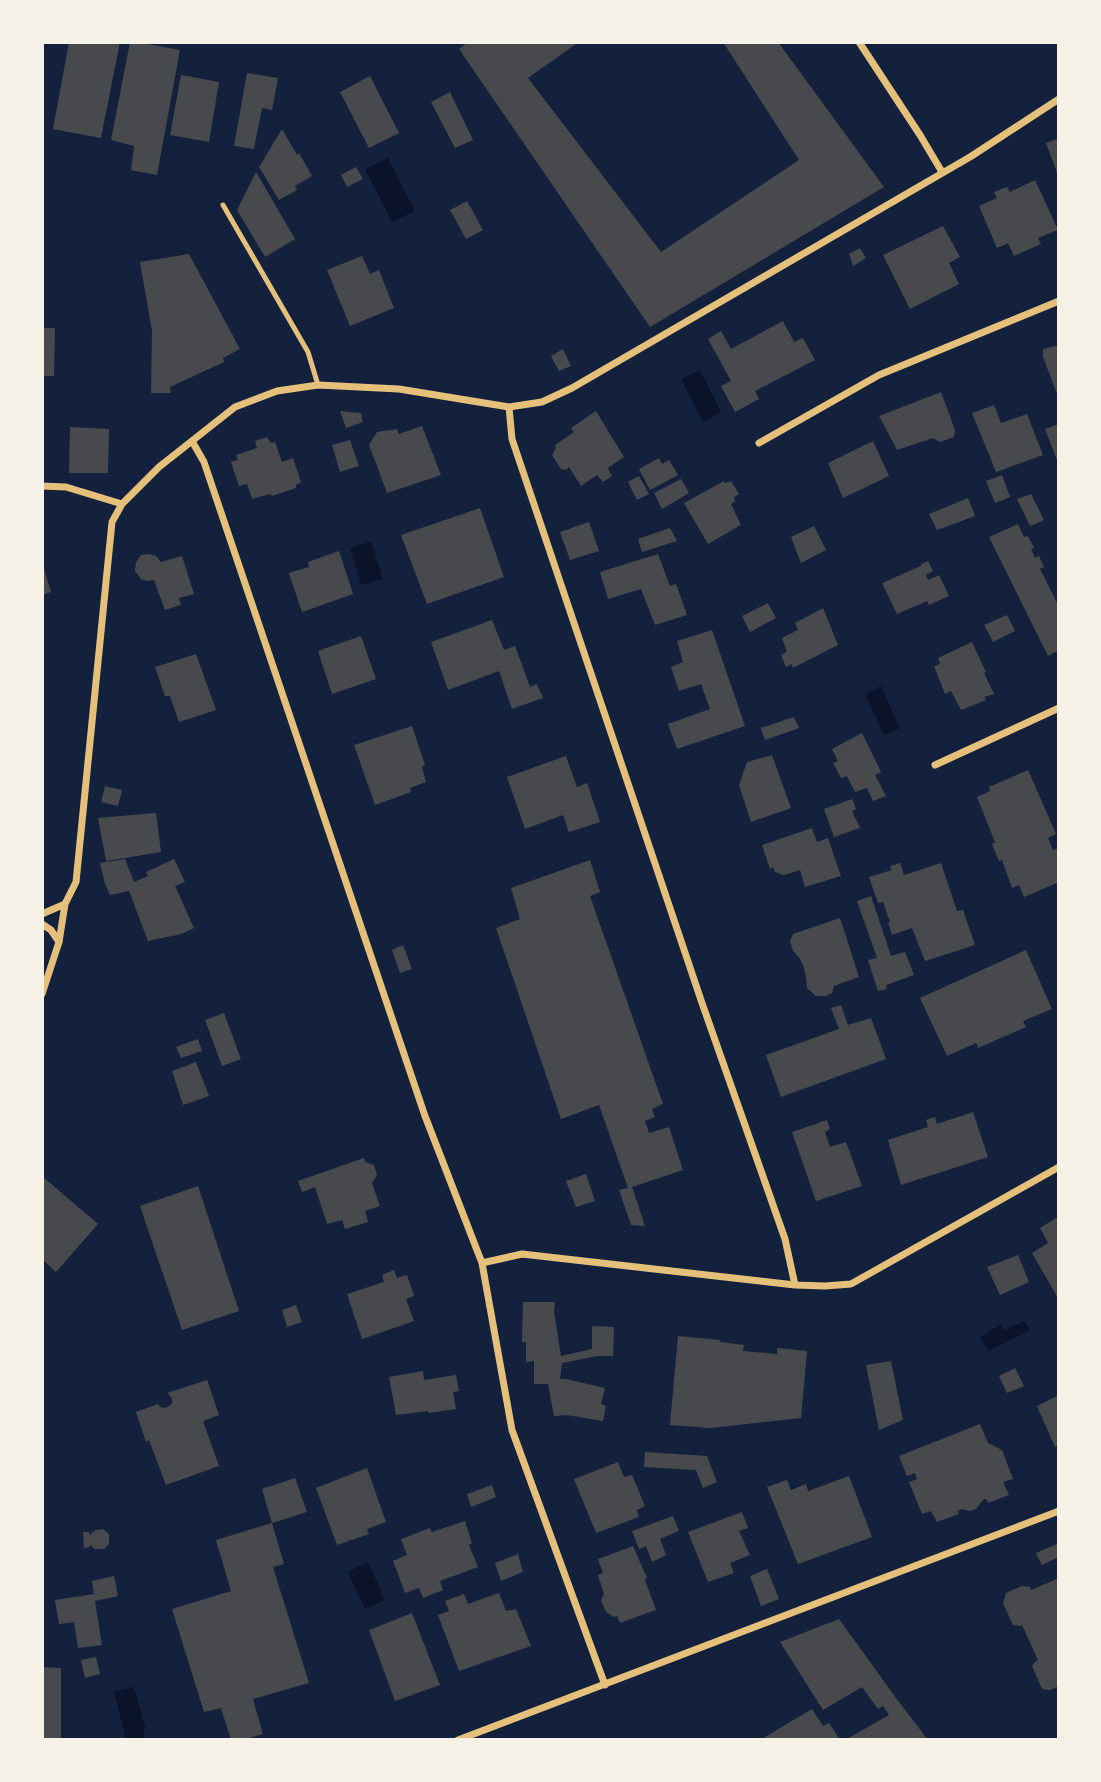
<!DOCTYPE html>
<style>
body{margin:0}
#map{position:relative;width:1101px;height:1782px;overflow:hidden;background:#14213d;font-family:"IBM Plex Serif",serif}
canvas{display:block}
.frame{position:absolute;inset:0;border:44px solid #f6f1e7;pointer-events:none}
</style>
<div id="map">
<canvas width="1101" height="1782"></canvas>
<div class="frame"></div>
</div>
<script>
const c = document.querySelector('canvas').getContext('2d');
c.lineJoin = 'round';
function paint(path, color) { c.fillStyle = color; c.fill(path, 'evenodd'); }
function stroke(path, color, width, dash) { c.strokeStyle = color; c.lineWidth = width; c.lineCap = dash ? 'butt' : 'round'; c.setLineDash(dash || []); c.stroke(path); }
paint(new Path2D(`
 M388,158L415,211L392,222L365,169Z
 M700,370L721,412L703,422L681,379Z
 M371,541L383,579L361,585L350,548Z
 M881,686L900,728L884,735L865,694Z
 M1025,1321L1030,1330L988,1351L980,1337L1001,1324L1004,1330Z
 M368,1562L385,1600L365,1609L348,1572Z
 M134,1687L145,1727L142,1740H126L114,1691Z`), '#0b132b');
paint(new Path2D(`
 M69,42H120L101,138L53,129Z
 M130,42H137L180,50L157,175L131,170L134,146L111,140Z
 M468,42H579L528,78L661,252L799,160L723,42H778L884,187L650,327L459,49Z
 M247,73L278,78L272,110L262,108L254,149L234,146Z
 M181,75L219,82L209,142L170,135Z
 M370,76L399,133L369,148L340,92Z
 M450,92L473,140L455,148L431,102Z
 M282,129L297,155L299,153L312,176L295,186L297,190L279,200L259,167Z
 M1059,138V178L1046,143Z
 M356,167L363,179L347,187L341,175Z
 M256,172L295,239L265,257L237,210Z
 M1035,180L1058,230L1038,238L1041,244L1014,256L1008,243L997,248L979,206L997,198L994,192L1007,187L1010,192Z
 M467,201L483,230L466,239L450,210Z
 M943,226L960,257L949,263L959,284L910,309L883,255Z
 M860,248L866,258L853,266L849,254Z
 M189,254L240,349L223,358L224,362L170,387L171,393H151L152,331L140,262Z
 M362,256L370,274L379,270L394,308L350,326L327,270Z
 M783,321L794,342L803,338L815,360L755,391L759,399L735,412L721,386L731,381L708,339L721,331L731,349Z
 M42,328H55L54,376H42Z
 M1059,345V399L1043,357V349Z
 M563,349L571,366L559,371L551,356Z
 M941,392L955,430L954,437L940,442L933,438L897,450L879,416Z
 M994,405L1001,423L1027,414L1043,455L996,472L972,413Z
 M340,411L361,413L363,422L346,428Z
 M596,411L624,457L608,468L612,476L603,482L597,475L581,486L569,467L566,470L561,469L552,455L556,448L555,445L574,432L571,428Z
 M1059,424V465L1045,429Z
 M422,426L441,475L387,493L369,445L377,432L397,429L399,434Z
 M70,427L109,429L108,473H69Z
 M267,437L271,443L275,442L282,462L293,458L301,482L296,485V488L272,496L270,494L252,499L247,484L239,486L231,462L238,460L236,455L257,448L255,441Z
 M350,440L359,466L340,472L332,445Z
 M873,441L889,476L843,498L828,463Z
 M659,458L662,464L669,460L678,475L650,490L639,469Z
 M1002,475L1010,497L995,503L986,481Z
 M639,476L649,494L637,500L628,482Z
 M681,479L689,493L662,509L654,493Z
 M724,481L725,483L731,481L739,494L734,497L735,501L731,504L741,525L708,544L684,503Z
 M1031,494L1044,520L1030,526L1017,499Z
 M968,498L975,516L937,530L929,514Z
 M480,508L504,577L427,604L401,535Z
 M589,522L599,551L570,560L560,532Z
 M1018,524L1024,537L1028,536L1034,548L1031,549L1035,558L1039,556L1044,567L1040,569L1059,607V650L1048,656L989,537Z
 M814,526L826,550L801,563L791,537Z
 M670,528L677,541L642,552L638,539Z
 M339,551L353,594L302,612L289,573L309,567L308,562Z
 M149,554L156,556L161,562L182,556L194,594L179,598L181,605L165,610L154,580L147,581L141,579L135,571L136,562L141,555Z
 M658,554L670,586L676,584L687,615L655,625L641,589L608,599L600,572Z
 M928,561L933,571L926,575L928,580L939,575L949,596L929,605L927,601L897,614L882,583L921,566V564Z
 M42,562L51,592L42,595Z
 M768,603L776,618L750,632L742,616Z
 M823,608L838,645L793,668L792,664L786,667L781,655L787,652L782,638L798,630L795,623Z
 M1007,615L1015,631L993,642L984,625Z
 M492,620L504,650L515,646L530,687L537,684L543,698L512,709L499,671L448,690L431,642Z
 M712,630L745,726L677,749L668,724L710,709L701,684L679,691L671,667L683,662L677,641Z
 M361,636L376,679L332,694L318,651Z
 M972,642L986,672L984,673L994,694L984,697L986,700L961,710L951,691L945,694L934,666L940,664L938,658Z
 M196,654L216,710L179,722L170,696H165L155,667Z
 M794,717L799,728L765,740L761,728Z
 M412,726L425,765L422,767L426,782L410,788L411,792L375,805L354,745Z
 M862,733L881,772L875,775L886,796L873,801L867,788L855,792L847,776L841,778L833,763L838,761L832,749Z
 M772,755L791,808L751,822L739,785L747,762Z
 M566,756L577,787L587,783L600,822L569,832L563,815L525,829L507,777Z
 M1028,770L1056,834L1048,838L1053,850L1059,848V882L1024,897L1019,885L1012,888L1002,860L999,861L992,844L995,842L977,797L990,791L989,787Z
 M105,786L122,790L118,806L101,802Z
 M852,799L856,809L852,811L860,828L834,837L824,809Z
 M156,813L161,852L106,861L98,818Z
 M812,828L817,842L828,838L841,876L805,887L800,870L784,875L775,872L773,867L770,869L762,845Z
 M125,859L134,882L148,876L146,872L174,859L185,882L175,886L194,928L181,934L148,941L129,891L110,895L105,884L100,863Z
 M590,860L600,892L590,896L663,1104L652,1109L655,1117L645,1121L649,1133L669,1127L683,1170L632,1187L645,1226L631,1225L619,1190L628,1188L599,1105L561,1119L496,928L520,919L511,888Z
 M900,863L904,875L941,863L957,911L963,910L975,945L925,961L912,928L892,935L888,923L890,922L883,902L878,903L869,877L892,870L890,866Z
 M871,896L891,956L905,952L914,975L886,985L887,989L878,991L868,960L877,958L857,901Z
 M840,918L859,977L834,986L832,993L826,996H816L807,988L806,977L803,965L799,957L793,951L790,941L793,934Z
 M403,945L412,969L400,973L392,950Z
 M1026,950L1052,1009L1023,1021L1026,1027L978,1048L976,1043L947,1056L920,998Z
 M841,1005L848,1025L871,1018L886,1059L781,1097L766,1055L839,1029L831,1008Z
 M224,1013L241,1059L222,1066L205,1020Z
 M198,1039L202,1051L181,1058L176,1047Z
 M196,1062L209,1096L183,1105L172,1071Z
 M973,1112L988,1157L901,1185L888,1140L928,1127L926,1120L935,1117L937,1124Z
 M827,1120L830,1129L825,1132L830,1147L846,1142L862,1186L816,1201L792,1132Z
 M364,1158L365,1162L374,1165L377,1175L372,1183L380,1206L365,1211L368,1222L345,1229L342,1220L327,1224L315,1187L302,1192L298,1181Z
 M586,1174L595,1201L576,1207L566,1181Z
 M42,1176L98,1224L56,1272L42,1259Z
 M198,1186L239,1311L182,1330L140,1206Z
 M1059,1216V1300L1032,1253L1048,1243L1040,1228Z
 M1018,1255L1029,1282L1000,1295L987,1267Z
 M394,1270L397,1278L407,1275L414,1296L406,1299L414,1321L362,1339L347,1294L384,1282L382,1275Z
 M523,1302H555L554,1312L561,1356L592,1349V1326L614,1327L613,1356H597L562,1363L560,1379H566L605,1388L601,1404L606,1406L603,1421L566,1415L554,1416L548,1384H534V1361L526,1362V1342H522Z
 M296,1305L302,1322L287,1327L282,1310Z
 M678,1336L720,1340V1342L744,1345L743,1351L777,1354V1348L807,1351L801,1418L710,1428L670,1425Z
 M891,1361L903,1420L879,1430L866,1365Z
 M1015,1368L1024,1386L1007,1393L999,1376Z
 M423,1371L424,1380L456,1375L459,1391L453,1392L456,1409L429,1413L428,1411L396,1415L389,1377Z
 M207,1380L219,1415L203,1421L219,1466L166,1485L149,1440L146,1442L136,1412L158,1404L160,1407L165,1408L172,1404V1398L167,1393Z
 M1059,1395V1445L1055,1447L1037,1406Z
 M980,1424L988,1443L1002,1450L1013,1479L1003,1482L1009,1495L988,1503L986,1499H984L976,1509L970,1511L962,1509L957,1511L959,1514L937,1522L931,1511L922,1514L909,1482L917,1479L915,1473L907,1476L899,1456Z
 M645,1452L707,1456L717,1482L703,1488L696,1470L644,1467Z
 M618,1462L624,1477L632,1475L645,1506L637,1510L639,1517L596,1533L574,1479Z
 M367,1468L386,1522L367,1529L369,1534L337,1545L316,1488Z
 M849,1476L872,1537L798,1564L767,1487L787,1480L791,1490L806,1484L808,1491Z
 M295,1478L307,1512L272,1523L262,1489Z
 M492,1485L496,1497L471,1507L467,1494Z
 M742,1512L748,1528L739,1531L750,1555L730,1563L734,1573L708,1582L688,1532Z
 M673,1516L679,1531L660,1539L666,1555L652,1562L646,1546L639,1549L632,1531Z
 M465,1521L472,1543L469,1545L478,1567L440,1581L443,1590L423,1598L419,1588L405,1593L393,1561L407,1555L401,1539L430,1528L432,1532Z
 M272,1523L284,1564L273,1567L309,1683L253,1699L263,1734L243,1740H231L221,1708L204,1712L172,1609L231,1591L216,1540Z
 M103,1529L109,1534V1544L104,1549H95L90,1545V1547L84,1548L83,1532H89V1535L96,1530Z
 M1057,1544L1059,1548V1557L1042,1565L1036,1553Z
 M633,1546L647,1578L645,1580L656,1610L620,1623L617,1616L614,1617L606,1612L601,1600L604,1594L598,1575L603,1573L598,1559Z
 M518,1554L523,1572L501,1581L495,1563Z
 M767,1569L779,1599L761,1606L750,1576Z
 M114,1576L118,1596L95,1601L102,1645L78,1648L74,1622L59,1624L55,1600L94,1594L92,1581Z
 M1059,1578V1686L1050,1690L1042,1689L1032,1666L1035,1662L1038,1660L1022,1625L1020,1626L1013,1625L1003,1603L1006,1593L1022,1586L1030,1587L1031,1590Z
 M499,1593L506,1611L516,1609L531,1646L459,1671L438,1615L449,1611L445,1601L464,1594L468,1604Z
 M412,1613L440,1685L395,1701L369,1630Z
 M839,1619L896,1698L928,1740H845L889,1715L883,1706L878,1709L862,1687L823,1710L780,1642Z
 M96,1657L100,1674L85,1678L81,1660Z
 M42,1667L61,1668V1740H42Z
 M812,1709L823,1726L829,1723L840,1740H760Z`), '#48494c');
stroke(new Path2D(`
 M223,205L308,352L318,385`), '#e5c07b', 5);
stroke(new Path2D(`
 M859,42L920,135L942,172
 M509,407L512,439L702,1003L785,1239L795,1285
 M192,441L204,462L425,1116L482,1263L512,1430L605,1685
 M759,443L879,375L1059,301
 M42,486L66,487L122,504
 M935,765L1059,708
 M42,914L65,904L76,882L112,522L122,504L159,467L235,407L277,391L318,385L399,389L509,407L542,402L572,388L920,186L970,157L1059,99
 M42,924L51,930L59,942
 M42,994L59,942L65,904
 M482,1263L522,1254L795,1285L825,1286L851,1284L1059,1167
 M458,1740L1059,1511`), '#e5c07b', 7);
</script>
